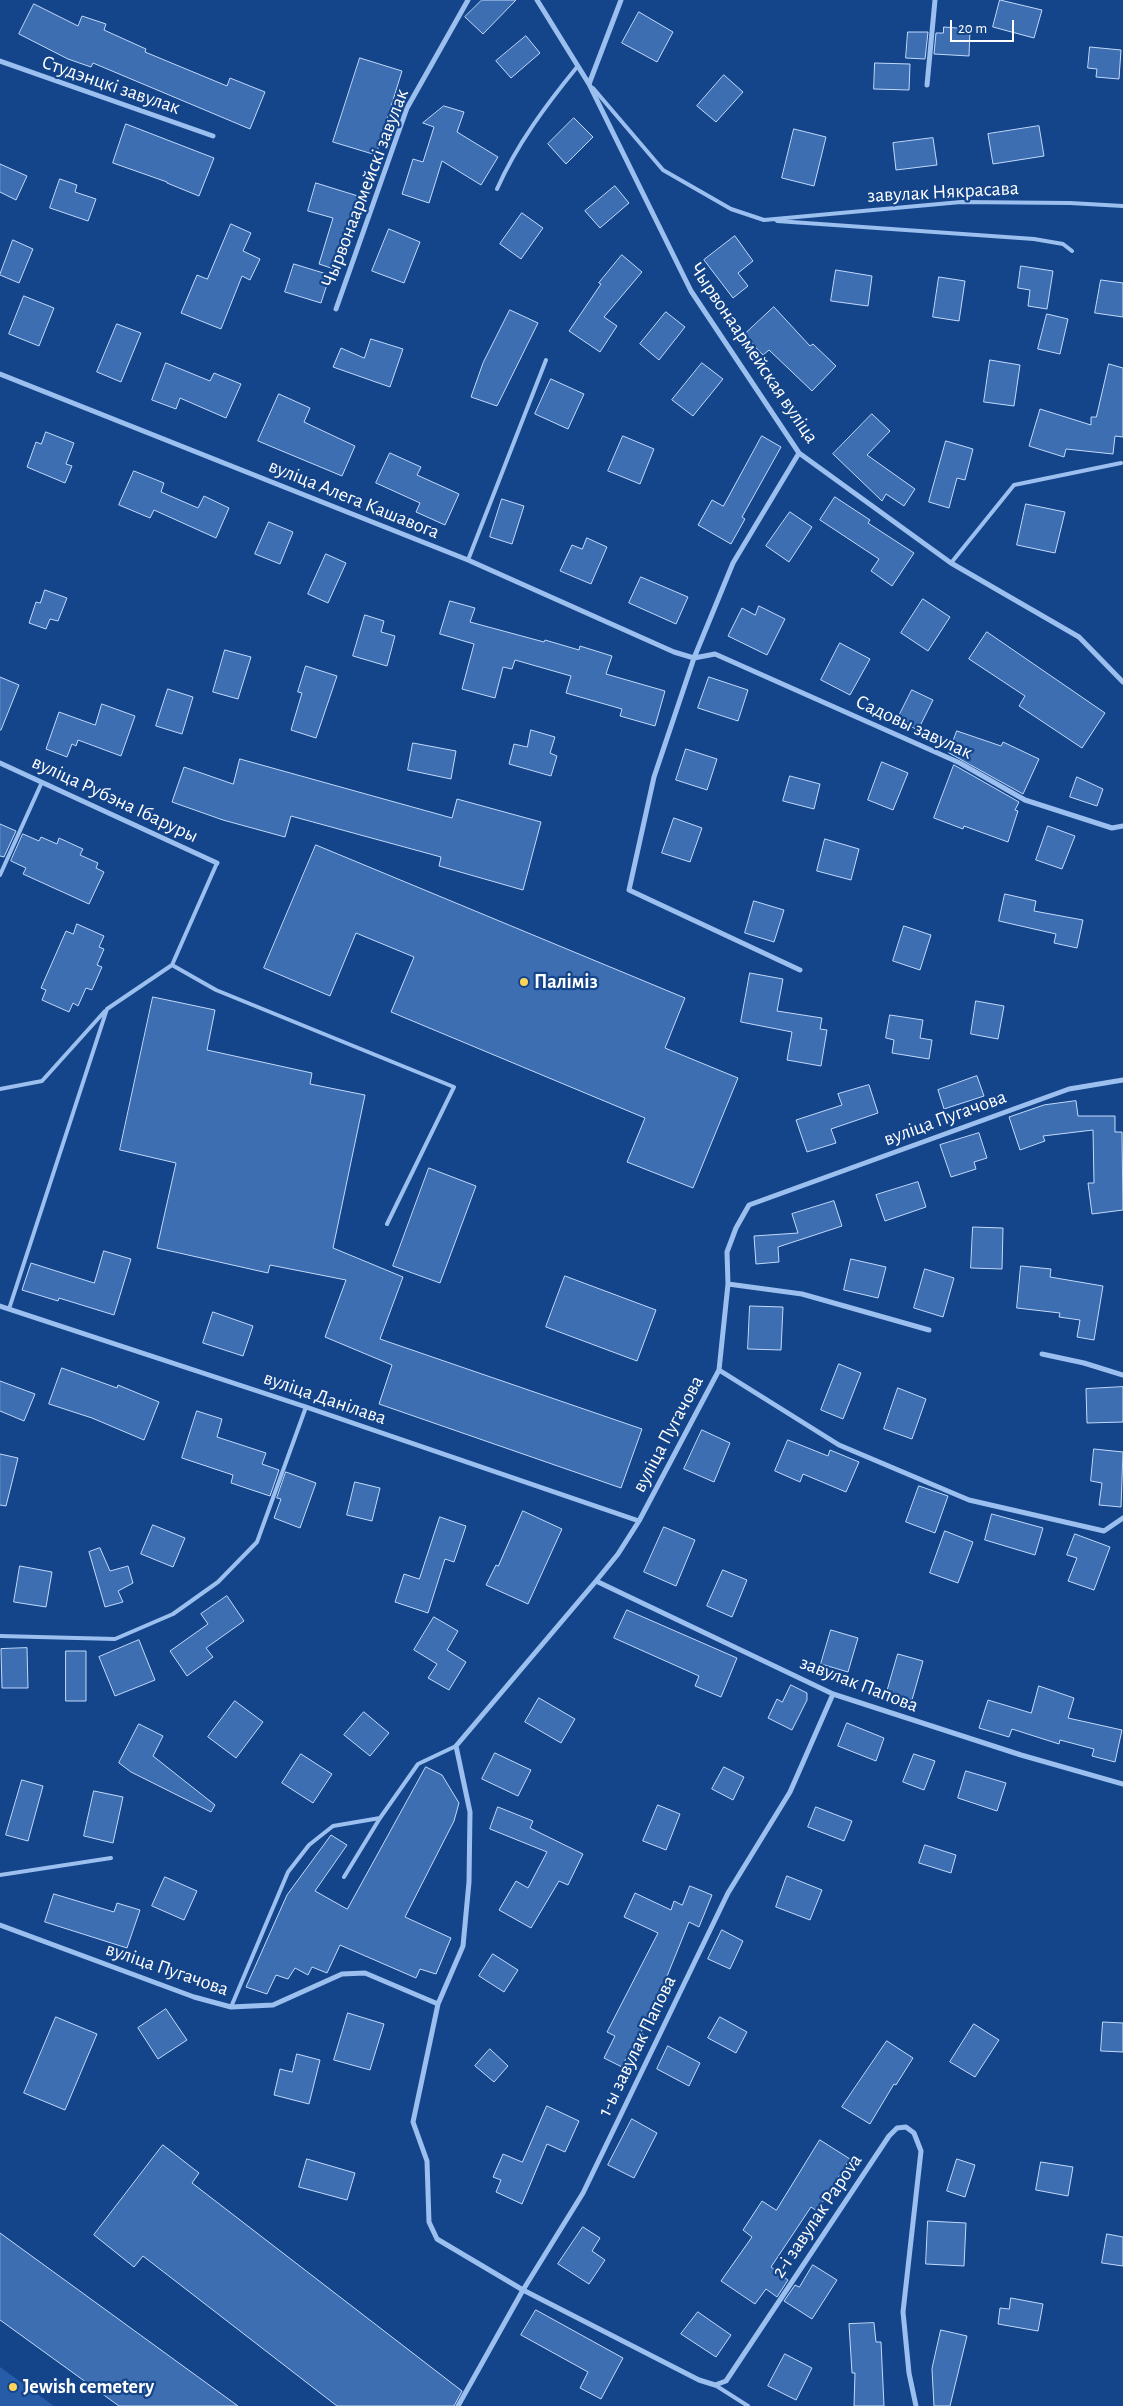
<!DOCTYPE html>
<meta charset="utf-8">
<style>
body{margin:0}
#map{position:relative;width:1123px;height:2406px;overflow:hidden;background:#144489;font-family:"Alegreya Sans",sans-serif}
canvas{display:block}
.scale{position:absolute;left:950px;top:20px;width:64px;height:22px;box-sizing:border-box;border:2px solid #fff;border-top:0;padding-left:6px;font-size:15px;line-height:18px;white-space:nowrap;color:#fff;-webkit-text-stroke:4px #144489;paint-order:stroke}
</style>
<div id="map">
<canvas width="1123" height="2406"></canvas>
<div class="scale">20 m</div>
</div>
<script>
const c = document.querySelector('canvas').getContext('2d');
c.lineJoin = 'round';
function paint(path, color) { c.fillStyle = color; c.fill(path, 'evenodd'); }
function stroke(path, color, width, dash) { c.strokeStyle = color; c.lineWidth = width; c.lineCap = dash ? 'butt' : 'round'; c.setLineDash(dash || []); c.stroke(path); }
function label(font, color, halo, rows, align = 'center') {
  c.font = font + ' "Alegreya Sans",sans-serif'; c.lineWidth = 4.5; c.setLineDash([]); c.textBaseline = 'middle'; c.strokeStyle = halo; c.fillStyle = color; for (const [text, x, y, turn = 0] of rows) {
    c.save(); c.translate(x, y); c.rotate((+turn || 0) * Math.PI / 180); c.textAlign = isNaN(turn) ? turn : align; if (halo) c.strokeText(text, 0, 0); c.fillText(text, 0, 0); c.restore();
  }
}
paint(new Path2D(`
 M0,2367L54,2406H0Z`), '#275da8');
const building = new Path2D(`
 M482,0H516L483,34L465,17Z
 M1000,0L1042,10L1034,38L993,27Z
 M34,4L78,26L82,16L106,24L104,30L146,49L145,52L227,86L230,78L265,92L250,129L93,63L91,67L68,59L19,34Z
 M639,12L673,32L657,62L622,43Z
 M944,27L970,29L969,56L934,54L936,33H943Z
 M908,32H928L925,59L906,58Z
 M526,36L540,53L511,78L496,61Z
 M1090,47L1121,50L1119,79L1096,77L1097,69L1088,68Z
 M360,58L402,71L376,155L333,142Z
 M875,63L910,64L909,90L874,89Z
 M724,75L743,92L716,122L697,106Z
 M444,106L464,112L457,132L498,157L481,185L442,161L429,203L402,194L413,159L423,162L434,127L423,123Z
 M574,118L593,137L566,164L548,144Z
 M126,124L214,158L199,196L167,183V182L113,163Z
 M1039,126L1044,156L993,164L988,134Z
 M794,129L826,137L814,186L782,178Z
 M933,138L937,165L896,170L893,143Z
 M0,164L27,176L16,200L0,192Z
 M60,179L77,185L75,192L96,199L88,221L50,208Z
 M316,183L358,196L346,238L350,239L340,271L319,264L333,218L308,211Z
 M615,186L629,203L600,228L585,211Z
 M522,213L543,228L521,259L500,244Z
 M231,224L251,233L243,251L260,259L250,280L242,276L221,329L181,313L197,275L207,279Z
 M389,229L420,242L404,283L372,271Z
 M735,236L753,261L738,273L748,286L733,298L704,260Z
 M13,240L33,249L19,283L0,275Z
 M622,255L642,272L604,317L617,326L600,352L569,331L601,284L599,283Z
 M294,264L330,275L321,303L285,292Z
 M1021,266L1053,271L1047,309L1028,306L1030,290L1018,288Z
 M836,270L872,276L868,306L831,301Z
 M939,277L965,281L959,321L933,317Z
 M1101,280L1123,283V317L1095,313Z
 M24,296L54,308L39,346L9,334Z
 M774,307L810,346L813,344L836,366L812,391L769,350L763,355L744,335Z
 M510,310L538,323L497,406L471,397L483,363Z
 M666,312L685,327L659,360L640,344Z
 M1047,314L1068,319L1060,354L1038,349Z
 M117,324L141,333L121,382L97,372Z
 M371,339L403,349L390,387L333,367L341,348L364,358Z
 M990,360L1020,365L1014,406L984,402Z
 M166,363L210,381L214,373L241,384L226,418L180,398L176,409L152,400Z
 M702,363L723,379L693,416L672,400Z
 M1109,364L1123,368V437L1115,436L1113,454L1066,449L1064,457L1029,446L1040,409L1091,425V417H1096Z
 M551,379L584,394L568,429L535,414Z
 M279,394L310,408L304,422L355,446L342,476L258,441Z
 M872,414L890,431L867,455L915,489L904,506L886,494L882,501L833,454Z
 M46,432L74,443L66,464L72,466L65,483L27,467L36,442L41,444Z
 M623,436L654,449L640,484L608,471Z
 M762,436L781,447L742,517L745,519L731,544L698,525L712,500L723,506Z
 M946,441L973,449L965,480L957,478L949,508L929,502Z
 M390,453L421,467L417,475L459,494L445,525L416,512L420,503L376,483Z
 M134,471L164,483L161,492L198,508L204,496L229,508L216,538L154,510L150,518L119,505Z
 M835,497L870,520L868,523L914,553L892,586L871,571L879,559L820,520Z
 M502,499L524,506L512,544L490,537Z
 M1026,504L1065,512L1055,553L1017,545Z
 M790,512L812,527L789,562L766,546Z
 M269,522L293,532L280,564L255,554Z
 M587,538L607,547L591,584L560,571L572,545L582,549Z
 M326,554L346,563L328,603L308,594Z
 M641,577L688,597L676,624L629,603Z
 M45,590L67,598L58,621L50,619L46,629L29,623L36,602L40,603Z
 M923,599L950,617L928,651L901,633Z
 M450,601L475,608L470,622L544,642L545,640L579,650L580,646L612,656L606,674L665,691L655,726L620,716L622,709L566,693L571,676L515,660L512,669L503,667L495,698L462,689L474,644L440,634Z
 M759,606L785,619L767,655L728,636L742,608L755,615Z
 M365,615L384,621L381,632L395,636L387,666L353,656Z
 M987,632L1105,713L1082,748L1019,706L1025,696L969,659Z
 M840,643L870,659L850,695L821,680Z
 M225,650L251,657L238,699L213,692Z
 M306,666L337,676L316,738L291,730L302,693L298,692Z
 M0,677L19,685L1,730H0Z
 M709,677L748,690L738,721L698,708Z
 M168,689L193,697L182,734L156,726Z
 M912,690L933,700L918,730L897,720Z
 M102,704L135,716L121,756L78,740L76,746L72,744L67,757L46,749L59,712L95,725Z
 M531,730L555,737L550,753L557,756L551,776L509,764L514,744L527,747Z
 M957,731L1001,746L1003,742L1039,759L1023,794L949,753Z
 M413,743L456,751L451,779L408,770Z
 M686,749L717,759L707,790L676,780Z
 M240,759L452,818L457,799L541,822L523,890L439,866L441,857L291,816L285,837L223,820L172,802L184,767L233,784Z
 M882,762L908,773L893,810L868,800Z
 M954,765L1019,802L1015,810L1018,811L1008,842L964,826L963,829L934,818Z
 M790,776L820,784L814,809L783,801Z
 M1077,777L1103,789L1097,806L1070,797Z
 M674,818L702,828L690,862L662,853Z
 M0,824L16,831L4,857L0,856Z
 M1048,826L1075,836L1062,869L1036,860Z
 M23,834L39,841L41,837L57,844L59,838L83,849L80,855L98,863L96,868L104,872L89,904L23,874L26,868L11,861Z
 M825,839L859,849L851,880L817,871Z
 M316,845L685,998L665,1048L738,1078L693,1188L627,1162L645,1118L391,1012L414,957L356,933L330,996L264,968Z
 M1005,894L1036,901L1034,911L1083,920L1077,948L1054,943L1056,934L999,921Z
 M754,901L784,910L774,942L745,933Z
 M77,924L104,936L99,947L104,949L97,965L102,967L92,990L86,988L78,1006L73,1003L69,1012L42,1000L46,990L41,988L66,931L73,934Z
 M904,926L931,935L920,970L893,961Z
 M750,973L783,979L777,1011L822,1018L820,1029L827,1030L821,1066L787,1060L792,1032L741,1022Z
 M153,997L215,1010L207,1050L312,1073L310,1084L365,1095L333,1248L403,1277L380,1339L642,1429L621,1488L379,1404L392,1365L325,1337L346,1280L270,1265L268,1273L157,1248L176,1163L120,1150Z
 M976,1001L1004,1006L998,1039L971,1034Z
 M890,1015L923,1020L920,1038L932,1040L929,1059L892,1053L894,1040L886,1038Z
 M977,1076L984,1096L944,1109L938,1090Z
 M869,1085L878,1113L831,1129L836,1143L807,1152L796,1120L842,1105L838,1094Z
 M1076,1101L1078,1116H1115V1132H1122L1123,1210L1092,1214L1088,1183H1094L1093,1130L1043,1136L1045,1141L1020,1150L1009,1117L1044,1105Z
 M979,1133L987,1158L974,1162L976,1169L951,1177L940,1145Z
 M429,1168L476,1186L440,1283L393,1266Z
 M918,1182L926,1207L885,1221L876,1195Z
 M834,1201L842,1226L778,1247L779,1262L756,1264L754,1236L798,1233L792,1214Z
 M973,1227L1003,1228L1002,1269L971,1268Z
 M104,1251L131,1259L114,1315L59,1298L58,1301L22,1290L31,1263L94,1283Z
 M851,1259L886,1267L878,1298L844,1290Z
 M1021,1266L1051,1269L1050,1277L1103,1286L1094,1340L1077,1337L1080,1320L1059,1317L1060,1313L1017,1308Z
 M925,1269L954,1278L943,1317L914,1308Z
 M565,1276L656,1310L637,1361L546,1327Z
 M750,1306L783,1307L781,1350L748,1349Z
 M213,1312L253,1326L243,1356L203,1343Z
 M839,1364L861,1373L843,1419L821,1410Z
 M62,1368L117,1388L118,1385L159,1402L144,1440L92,1418L49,1404Z
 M0,1381L35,1394L24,1421L0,1411Z
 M1123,1387V1422L1087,1423L1086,1389Z
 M898,1388L926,1399L912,1439L884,1429Z
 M197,1411L222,1419L217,1437L266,1453L262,1464L279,1470L270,1496L231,1483L233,1475L182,1458Z
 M702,1430L730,1443L714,1482L684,1469Z
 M788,1440L828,1456L830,1450L859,1462L846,1492L803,1474L800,1482L775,1471Z
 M1094,1449L1123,1452L1121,1507L1099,1505L1102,1483L1091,1481Z
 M0,1454L18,1458L6,1506L0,1505Z
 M286,1472L316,1483L300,1528L274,1518L281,1499L277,1498Z
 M355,1482L380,1488L372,1521L347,1515Z
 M919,1486L948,1496L935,1533L906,1522Z
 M523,1511L562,1529L528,1604L486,1585L496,1565L498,1566Z
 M992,1514L1043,1528L1035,1555L985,1540Z
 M440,1517L466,1526L454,1562L445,1559L428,1613L395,1602L404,1574L419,1579Z
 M153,1525L185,1538L173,1567L141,1554Z
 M664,1527L695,1540L676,1586L644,1572Z
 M945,1531L973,1542L958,1583L930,1573Z
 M1075,1534L1110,1547L1094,1590L1068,1581L1077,1558L1067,1555Z
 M100,1548L110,1571L128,1566L133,1583L118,1591L123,1602L105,1607L89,1552Z
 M20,1566L52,1572L46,1607L14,1602Z
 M723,1570L747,1580L732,1617L707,1606Z
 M227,1596L244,1621L206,1648L213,1657L187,1676L170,1651L208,1624L201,1614Z
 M627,1610L737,1658L721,1697L695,1686L699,1676L614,1638Z
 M434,1617L458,1631L447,1650L466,1662L449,1690L428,1678L437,1664L414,1650Z
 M831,1630L858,1638L848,1672L821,1664Z
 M139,1640L155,1680L115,1696L99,1657Z
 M27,1648L28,1688H2L1,1649Z
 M66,1651H86V1701H66Z
 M898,1654L923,1661L912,1700L887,1692Z
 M791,1685L807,1693V1700L792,1730L768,1718L777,1699L782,1702Z
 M1039,1686L1074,1698L1068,1718L1122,1730L1115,1762L1092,1756L1094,1749L1060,1740L1059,1744L1012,1729L1009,1737L979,1728L988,1700L1031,1713Z
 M539,1698L575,1719L561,1743L525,1722Z
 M235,1701L263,1722L236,1758L208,1737Z
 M364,1712L389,1733L370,1756L344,1735Z
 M847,1723L884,1738L876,1761L838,1746Z
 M139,1724L163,1736L153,1756L215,1805L211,1812L131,1772L119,1763Z
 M495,1753L531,1770L518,1796L482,1779Z
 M301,1754L332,1774L313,1803L282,1783Z
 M914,1754L935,1761L924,1790L903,1782Z
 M426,1767L442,1775L459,1803L454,1821L405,1917L451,1938L436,1974L420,1969L416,1978L340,1945L327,1973L312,1967L308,1975L295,1968L288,1979L276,1975L267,1994L246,1987L287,1895L331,1835L347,1845L315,1891L347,1909Z
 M724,1767L744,1777L733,1800L712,1789Z
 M966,1771L1006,1783L997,1811L958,1798Z
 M22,1780L43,1786L28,1841L6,1835Z
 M94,1791L123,1797L113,1843L84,1836Z
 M658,1805L680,1814L666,1850L643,1841Z
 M498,1807L533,1821L530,1828L583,1854L568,1885L559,1881L531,1928L499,1910L516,1881L528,1888L547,1852L490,1829Z
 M816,1807L852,1821L844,1841L808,1827Z
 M925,1845L956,1855L951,1873L919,1863Z
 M787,1876L822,1890L810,1920L776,1907Z
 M165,1877L197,1891L184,1920L152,1906Z
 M690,1886L712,1895L699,1927L689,1922L657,2001L641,2032L643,2034L634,2057L628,2054L622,2067L604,2058L615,2036L607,2032L658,1933L624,1917L635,1893L671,1910L674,1901L682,1905Z
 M54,1894L114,1912L117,1903L140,1910L127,1948L45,1922Z
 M722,1930L743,1941L730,1969L708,1959Z
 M493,1954L518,1970L504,1992L479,1976Z
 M166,2009L187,2040L158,2059L138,2028Z
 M348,2013L384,2024L370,2070L334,2060Z
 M56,2017L97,2034L65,2110L24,2093Z
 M720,2017L747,2032L736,2053L708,2038Z
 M1103,2022L1123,2023V2052L1101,2051Z
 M974,2024L999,2040L975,2077L950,2062Z
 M887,2041L913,2058L896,2085L894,2084L870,2124L842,2107Z
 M668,2046L700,2063L689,2086L657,2069Z
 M490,2049L508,2066L494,2082L475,2066Z
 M297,2054L320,2060L309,2104L274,2095L280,2069L292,2072Z
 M547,2106L579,2121L565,2152L547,2144L522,2204L496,2192L501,2180L493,2177L503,2154L522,2162Z
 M632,2119L657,2133L634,2178L608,2165Z
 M820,2140L850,2159L817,2211L811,2207L771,2267L788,2280L777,2297L766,2289L755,2304L721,2281L752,2237L743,2230L762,2201L776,2210Z
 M163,2145L199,2173L192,2183L462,2391L454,2406H337L143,2256L134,2267L94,2235Z
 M307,2159L355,2173L347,2200L299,2187Z
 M957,2159L975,2165L965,2197L947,2191Z
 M1041,2162L1073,2167L1068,2196L1036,2190Z
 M928,2221L966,2223L964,2266L926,2264Z
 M583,2227L600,2238L592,2251L605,2260L589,2284L558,2264Z
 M0,2233L238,2406H119L0,2320Z
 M1107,2234L1123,2237V2266L1102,2263Z
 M813,2265L837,2280L812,2319L784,2301L795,2285L799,2287Z
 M1011,2298L1043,2304L1038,2331L998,2324L1000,2308L1009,2309Z
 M536,2310L623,2358L601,2399L580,2388L588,2372L521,2335Z
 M698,2312L731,2335L716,2357L681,2334Z
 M874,2323L876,2342H881L884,2406H854L855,2373H852L849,2324Z
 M941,2330L967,2336L950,2406H934L932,2369Z
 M785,2354L812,2368L796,2400L768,2386Z`);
paint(building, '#3d6eb2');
stroke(building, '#c1dafb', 1);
stroke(new Path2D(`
 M593,88L663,170L731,209L764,220L961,202L1070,203L1123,206
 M497,189C517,144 546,105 577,67
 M777,221L1034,239L1063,244L1072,251
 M468,560L546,360
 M951,563L1014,485L1121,463
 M0,875L42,782
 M172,965L216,990L454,1087L387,1224
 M0,1089L42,1081L105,1011
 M9,1309L107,1009L172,965L217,863
 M0,1636L115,1639L173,1614L218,1582L257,1542L306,1407
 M0,1875L111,1858
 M344,1877L380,1818L418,1764L456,1746
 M231,2007L288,1872L309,1845L333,1826L380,1818
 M715,2385L748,2406`), '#9bbfef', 4);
stroke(new Path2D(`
 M537,0L589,84L691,291L799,453L951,563L1079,637L1123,682
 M0,61L213,136
 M589,84L621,0
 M927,85L935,0
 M336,309L407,108L468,0
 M0,374L468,560L674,652L694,658L715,654L960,763L1025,800L1112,828L1123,826
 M799,453L733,563L694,658L654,777L629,890L800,970
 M0,763L217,863
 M728,1284L802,1294L929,1330
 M0,1306L306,1407L639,1521
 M1042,1354L1084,1363L1123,1375
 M719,1370L839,1445L969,1500L1104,1531L1123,1518
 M596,1581L833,1694L1021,1755L1123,1784
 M0,1925L194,1997L231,2007L273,2005L342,1974L365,1973L438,2004
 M458,2406L523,2290L583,2193L728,1893L790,1792L833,1694
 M916,2406L909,2373L903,2312L921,2151L914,2133L906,2127L897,2128L889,2136L726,2381L715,2385L699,2380L523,2290L437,2239L429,2222L427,2161L413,2122L438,2004L463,1946L469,1882L470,1812L456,1746L596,1581L618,1554L639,1521L719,1370L728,1284L727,1252L736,1228L749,1205L1069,1089L1123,1080`), '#9bbfef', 5);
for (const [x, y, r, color] of [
 [524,982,5,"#ffd459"],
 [13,2387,5,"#ffd459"]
]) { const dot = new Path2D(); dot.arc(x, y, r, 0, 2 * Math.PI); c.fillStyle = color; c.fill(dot); stroke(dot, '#144489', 2); }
label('20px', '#fff', '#144489', [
 ["Студэнцкі завулак",111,85,19],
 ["Чырвонаармейскі завулак",365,188,-69],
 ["завулак Някрасава",943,192,-3],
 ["Чырвонаармейская вуліца",754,353,56],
 ["вуліца Алега Кашавога",354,499,22],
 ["Садовы завулак",914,727,25],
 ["вуліца Рубэна Ібаруры",115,799,25],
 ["вуліца Пугачова",945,1118,-20],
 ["вуліца Данілава",325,1398,19],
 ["вуліца Пугачова",668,1434,-62],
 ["завулак Папова",859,1684,21],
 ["вуліца Пугачова",167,1969,19],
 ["1-ы завулак Папова",637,2046,-64],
 ["2-і завулак Papova",817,2216,-56]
]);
label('bold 20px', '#fff', '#144489', [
 ["Паліміз",534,982],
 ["Jewish cemetery",23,2387]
], 'left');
</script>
